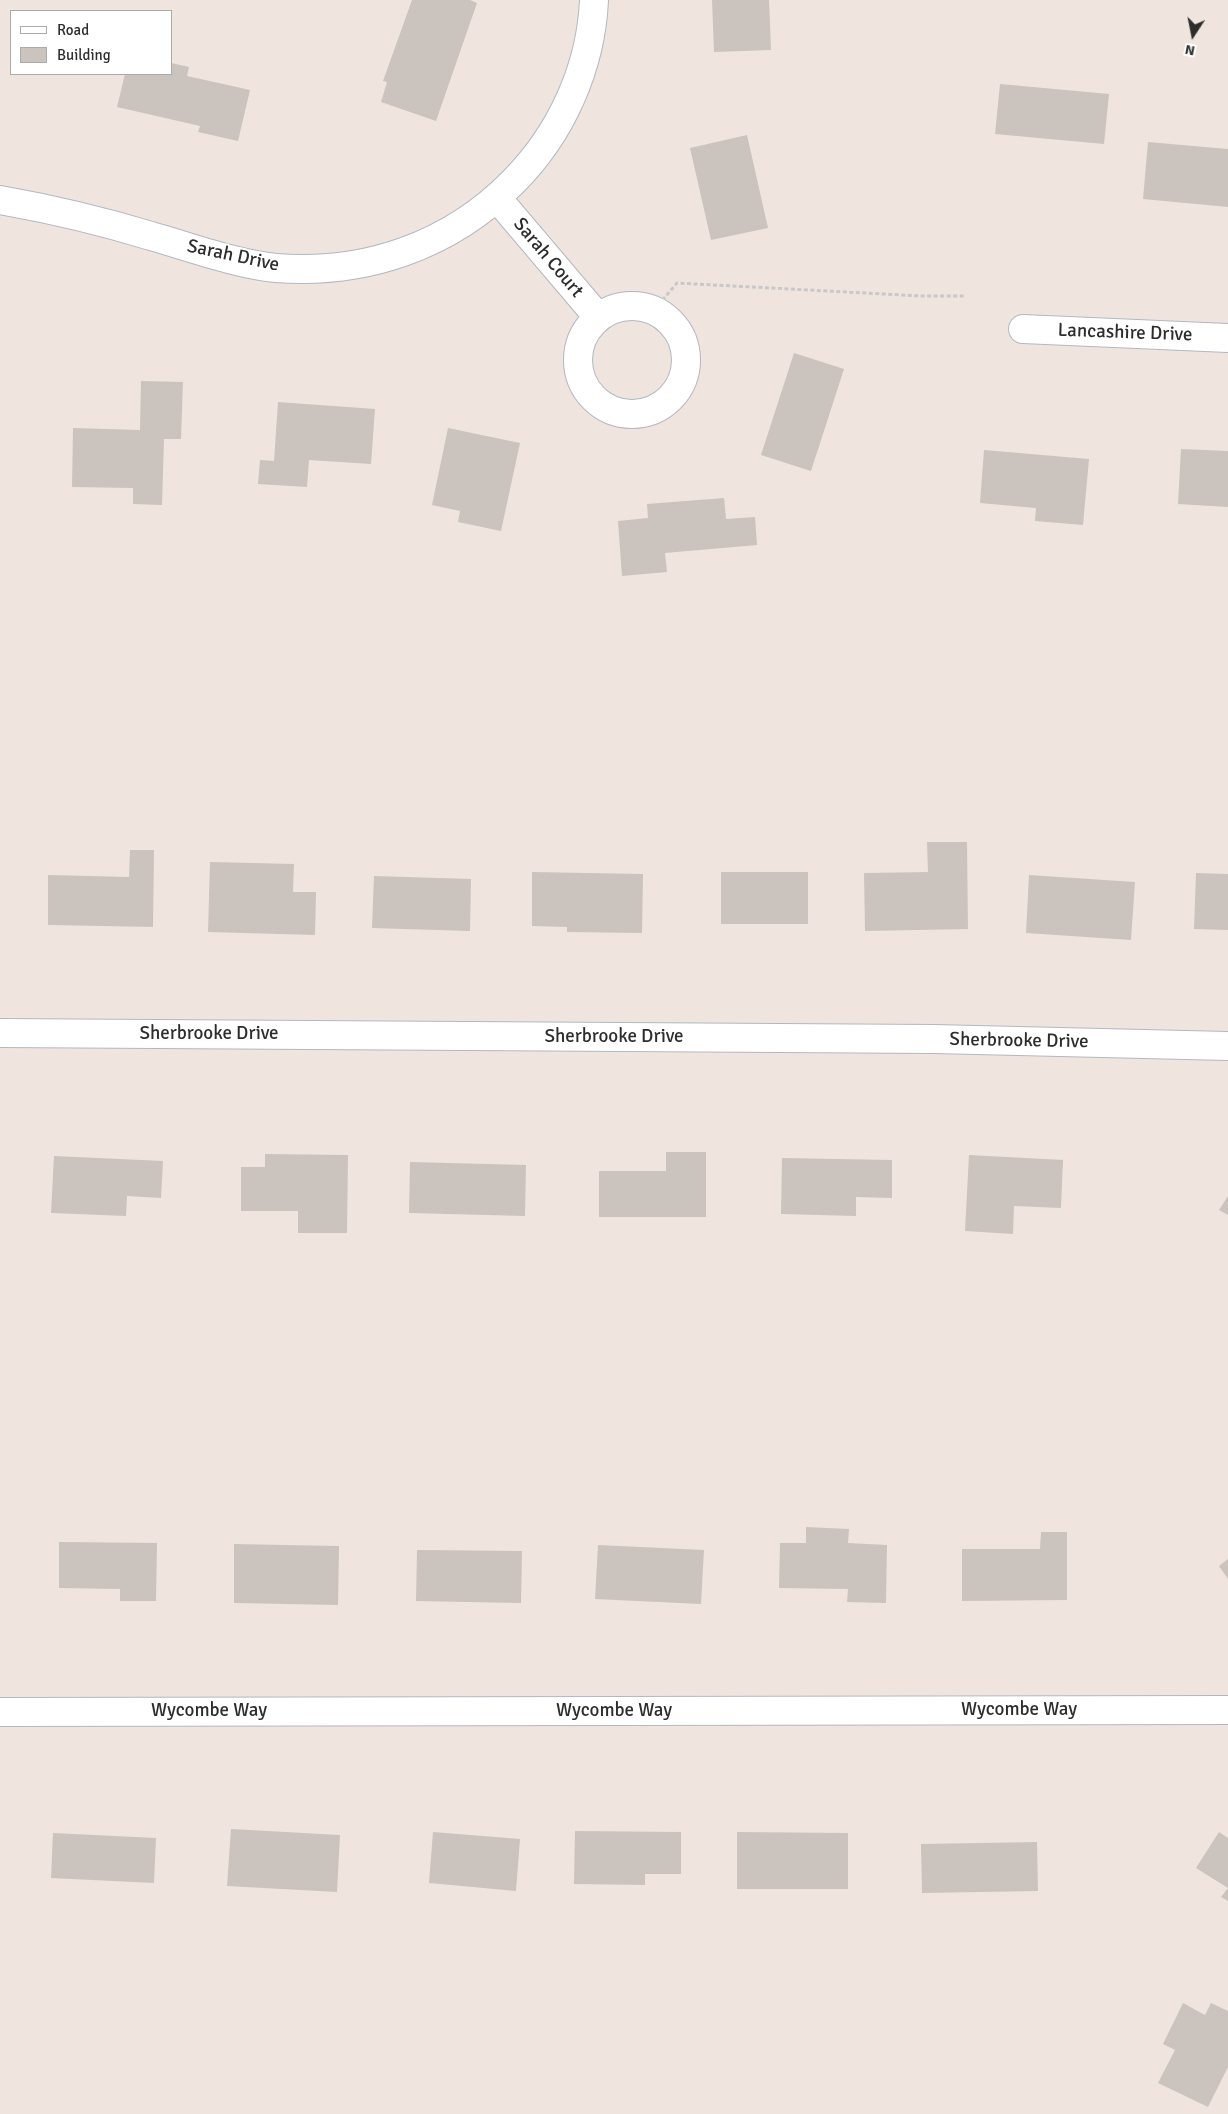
<!DOCTYPE html>
<style>
body{margin:0}
#map{position:relative;width:1228px;height:2114px;overflow:hidden;background:#efe5de;font-family:Signika,sans-serif}
canvas{display:block}
.legend{position:absolute;left:10px;top:10px;width:162px;height:65px;box-sizing:border-box;background:#fff;border:1px solid #ababab;margin:0;padding:6px 9px;list-style:none;font-size:15px;color:#2d2d2d}
.legend li{display:flex;align-items:center;gap:10px;height:25px}
.legend b{width:25px;border:1px solid #ababab}
.north{position:absolute;left:1168px;top:10px;width:50px;height:50px;-webkit-text-stroke:4px #fff;paint-order:stroke;rotate:191deg;font-size:14px;font-weight:700;line-height:20px;text-align:center;color:#2d2d2d}
.north::after{content:'';display:block;margin:auto;width:18px;height:22px;background:#2d2d2d;clip-path:polygon(50% 0,100% 100%,50% 72%,0 100%)}
</style>
<div id="map">
<canvas width="1228" height="2114"></canvas>
<ul class="legend">
<li><b style="height:6px;background:#fff"></b>Road</li>
<li><b style="height:14px;background:#cbc3bd"></b>Building</li>
</ul>
<div class="north">N</div>
</div>
<script>
const c = document.querySelector('canvas').getContext('2d');
c.lineJoin = 'round';
function paint(path, color) { c.fillStyle = color; c.fill(path, 'evenodd'); }
function stroke(path, color, width, dash) { c.strokeStyle = color; c.lineWidth = width; c.lineCap = dash ? 'butt' : 'round'; c.setLineDash(dash || []); c.stroke(path); }
function label(font, color, halo, rows, align = 'center') {
  c.font = font + ' Signika,sans-serif'; c.lineWidth = 4; c.setLineDash([]); c.textBaseline = 'middle'; c.strokeStyle = halo; c.fillStyle = color; for (const [text, x, y, turn = 0] of rows) {
    c.save(); c.translate(x, y); c.rotate((+turn || 0) * Math.PI / 180); c.textAlign = isNaN(turn) ? turn : align; if (halo) c.strokeText(text, 0, 0); c.fillText(text, 0, 0); c.restore();
  }
}
paint(new Path2D(`
 M412,0H470L477,3L436,121L381,102L387,82L383,81Z
 M712,0H769L771,50L714,52Z
 M171,63L189,67L187,76L250,90L238,141L198,132L200,126L117,107L125,74H171Z
 M1000,84L1109,94L1104,144L995,134Z
 M747,135L768,228L711,240L690,148Z
 M1148,142L1228,149V207L1143,199Z
 M794,353L844,369L811,471L761,455Z
 M141,381L183,382L181,439H164L162,505L133,504V488L72,487L73,428L140,430Z
 M278,402L375,409L371,464L309,460L307,487L258,484L260,460L274,461Z
 M448,428L520,443L501,531L458,522L460,511L432,505Z
 M1181,449L1228,451V507L1178,504Z
 M984,450L1089,459L1083,525L1035,521L1036,508L980,503Z
 M724,498L726,519L755,517L757,545L665,553L667,572L622,576L618,521L648,518L647,504Z
 M927,842H967L968,929L865,931L864,873L928,872Z
 M130,850H154L153,927L48,925V875L129,877Z
 M210,862L294,864L293,892H316L315,935L208,932Z
 M532,872L643,874L642,933L567,932V927L532,926Z
 M721,872H808V924H721Z
 M1196,873L1228,874V930L1194,929Z
 M1029,875L1135,882L1131,940L1026,933Z
 M374,876L471,879L470,931L372,928Z
 M666,1152H706V1217H599V1171H666Z
 M265,1154L348,1155L347,1233H298V1211H241V1167H265Z
 M969,1155L1063,1160L1061,1208L1014,1206L1013,1234L965,1231Z
 M54,1156L163,1161L161,1198L127,1196L126,1216L51,1213Z
 M782,1158L892,1160V1198L856,1197V1216L781,1214Z
 M410,1162L526,1165L525,1216L409,1213Z
 M1228,1196V1215L1219,1210Z
 M806,1527L849,1529L848,1543L887,1545L886,1603L847,1602L848,1589L779,1588L780,1543H806Z
 M1041,1532H1067V1600L962,1601V1549H1040Z
 M59,1542L157,1543L156,1601H120V1589L59,1588Z
 M234,1544L339,1546L338,1605L234,1603Z
 M598,1545L704,1550L701,1604L595,1599Z
 M417,1550L522,1551L521,1603L416,1601Z
 M1228,1559V1579L1219,1566Z
 M231,1829L340,1835L337,1892L227,1886Z
 M575,1831L681,1832V1874H645V1885L574,1884Z
 M433,1832L520,1839L516,1891L429,1883Z
 M737,1832L848,1833V1889H737Z
 M1219,1832L1228,1838V1901L1221,1897L1228,1888L1196,1868Z
 M53,1833L156,1838L154,1883L51,1878Z
 M1037,1842L1038,1891L922,1893L921,1844Z
 M1183,2003L1205,2015L1211,2003L1228,2011V2067L1208,2107L1158,2083L1175,2050L1163,2044Z`), '#cbc3bd');
const minor = new Path2D(`
 M497,198L598,317
 M0,200C51,209 102,221 151,236C190,247 236,264 276,268C365,275 450,246 513,182C561,134 591,68 594,0
 M578 360a54 54 0 1 1 108 0a54 54 0 1 1-108 0Z
 M1023,329L1228,338
 M0,1033L934,1039L1228,1046
 M0,1712L1228,1710`);
stroke(minor, '#b2b8c1', 30);
stroke(new Path2D(`
 M654,310L677,283L921,296H965`), '#c8c8c8', 3, [4, 2.5]);
stroke(minor, '#fff', 28);
label('19px', '#2d2d2d', '#fff', [
 ["Sarah Drive",233,256,12],
 ["Sarah Court",548,258,50],
 ["Lancashire Drive",1125,333,2],
 ["Sherbrooke Drive",209,1034],
 ["Sherbrooke Drive",614,1037],
 ["Sherbrooke Drive",1019,1041,1],
 ["Wycombe Way",1019,1710],
 ["Wycombe Way",209,1711],
 ["Wycombe Way",614,1711]
]);
</script>
